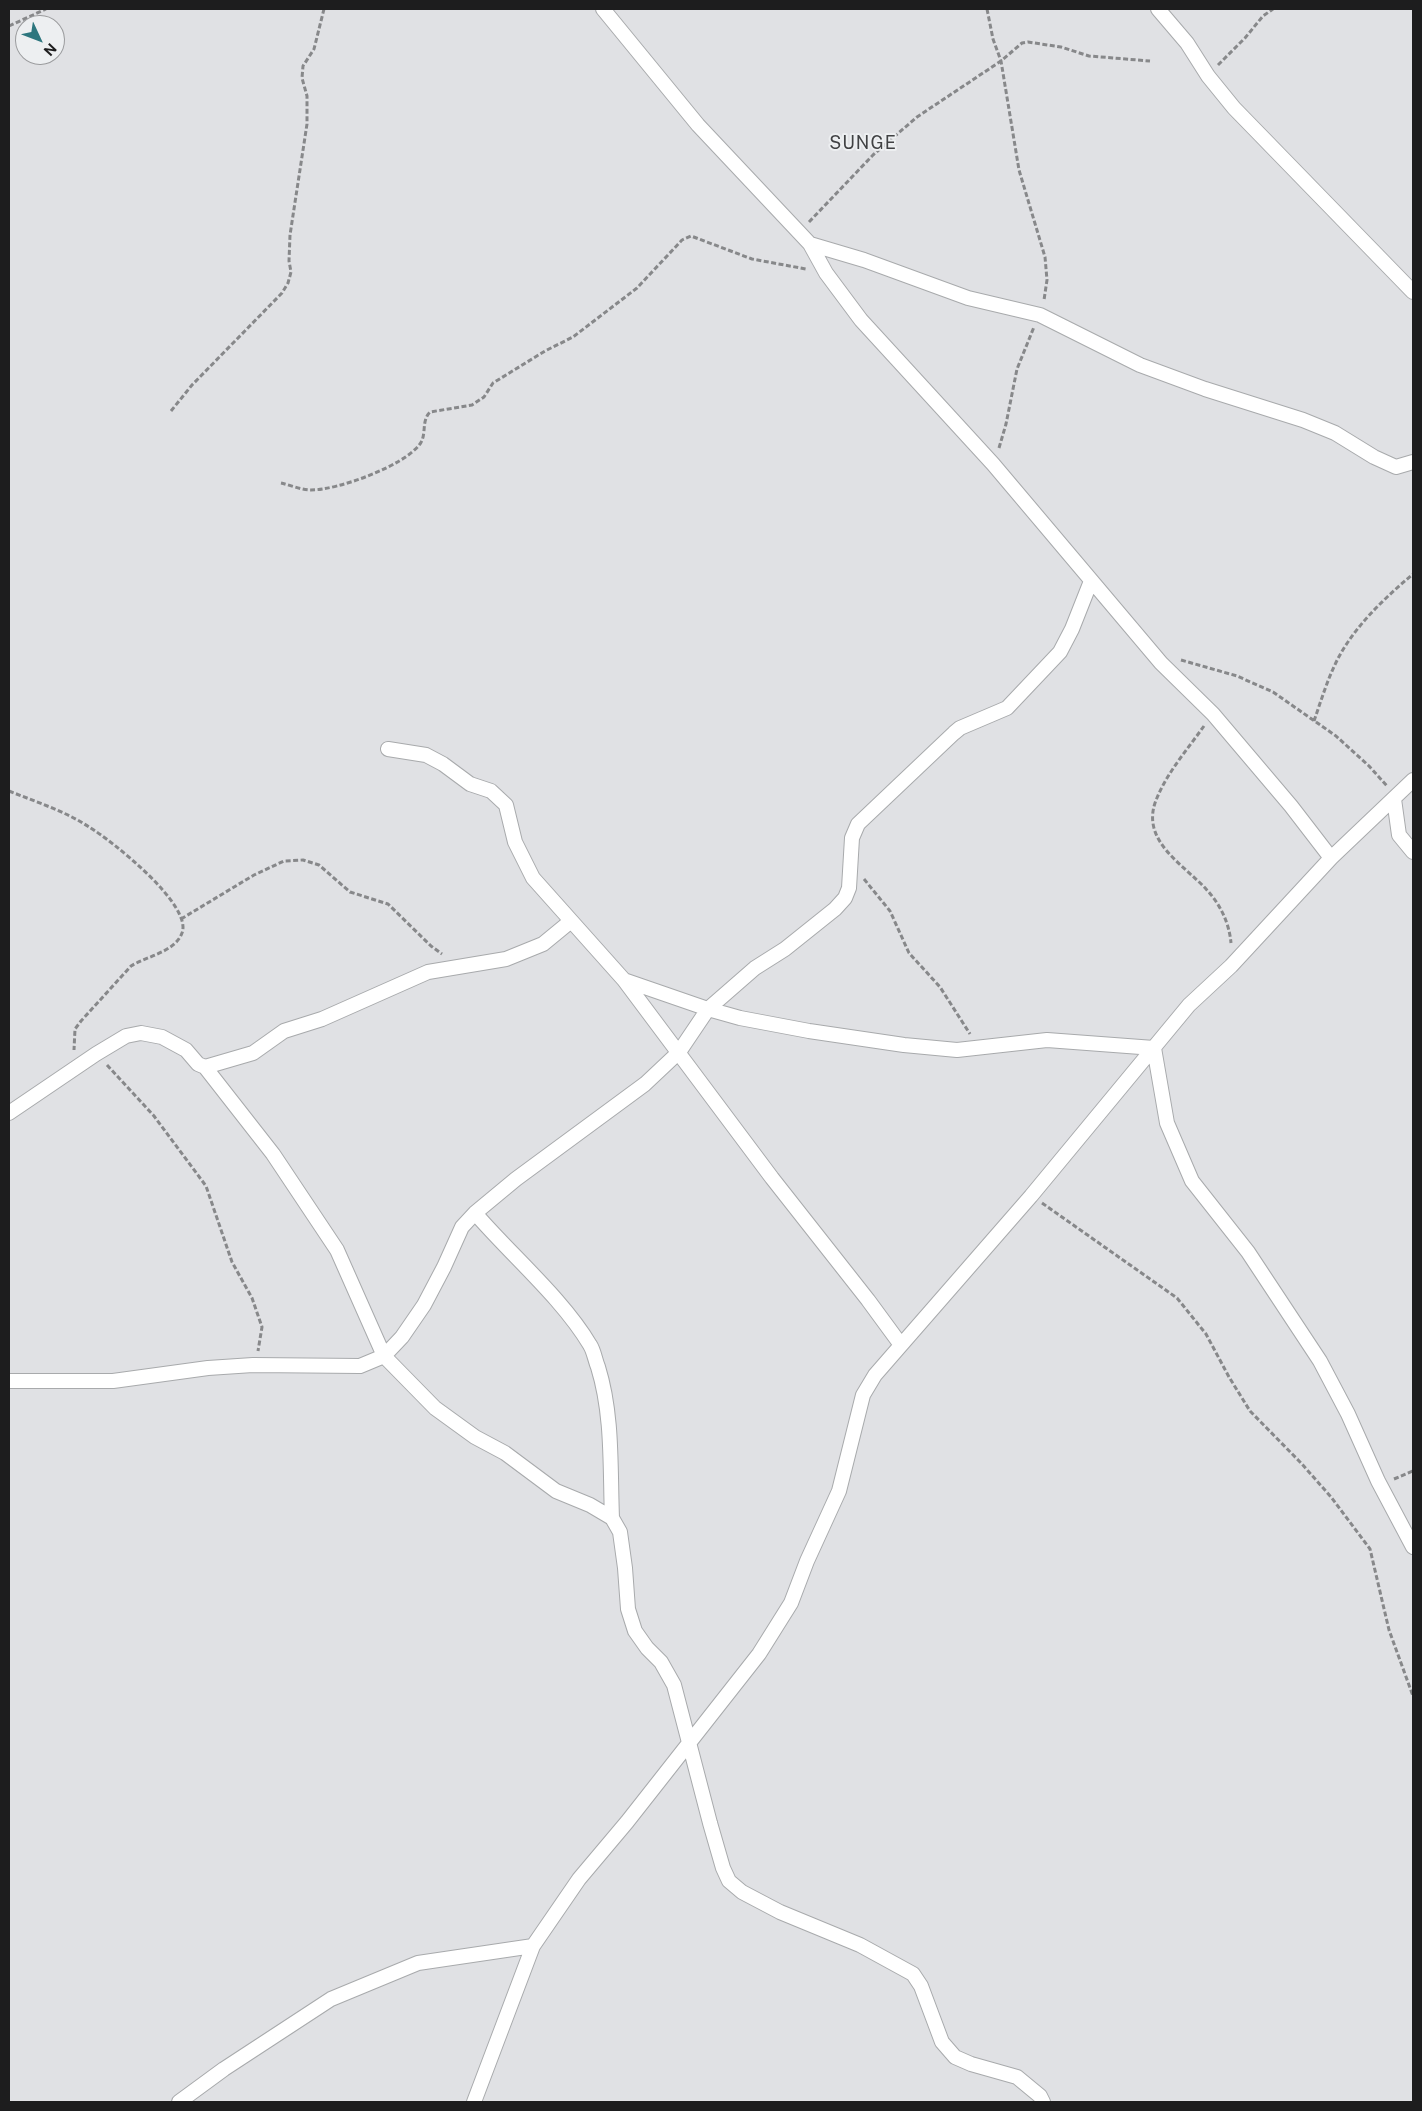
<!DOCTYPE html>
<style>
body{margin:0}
#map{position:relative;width:1422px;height:2111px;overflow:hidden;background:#e0e1e4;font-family:"Public Sans",sans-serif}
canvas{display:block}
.frame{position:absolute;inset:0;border:10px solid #1d1d1e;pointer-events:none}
.north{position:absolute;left:15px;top:15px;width:50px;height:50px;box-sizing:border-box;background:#edeff1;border:1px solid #9a9b9d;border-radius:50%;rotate:133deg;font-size:14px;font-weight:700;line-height:20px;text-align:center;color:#1d1d1e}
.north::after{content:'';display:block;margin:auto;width:18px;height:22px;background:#2d767e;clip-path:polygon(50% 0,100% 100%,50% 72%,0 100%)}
</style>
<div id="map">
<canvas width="1422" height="2111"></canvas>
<div class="frame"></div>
<div class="north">N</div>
</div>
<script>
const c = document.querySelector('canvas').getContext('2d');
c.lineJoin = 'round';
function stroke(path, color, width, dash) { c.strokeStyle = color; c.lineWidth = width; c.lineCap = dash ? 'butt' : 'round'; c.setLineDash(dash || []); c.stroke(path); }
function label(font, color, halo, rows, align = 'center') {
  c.font = font + ' "Public Sans",sans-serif'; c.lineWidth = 4; c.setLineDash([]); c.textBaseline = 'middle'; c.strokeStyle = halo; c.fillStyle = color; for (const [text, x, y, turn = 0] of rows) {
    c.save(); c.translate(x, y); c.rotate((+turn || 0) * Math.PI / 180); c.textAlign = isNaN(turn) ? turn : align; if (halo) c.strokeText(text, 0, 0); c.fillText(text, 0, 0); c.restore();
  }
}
const street = new Path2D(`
 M603,9L698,125L810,244L826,273L861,320L993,464L1161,663L1213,714L1291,806L1331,858
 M1158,9L1187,43L1208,76L1234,108L1413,292
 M810,244L864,260L968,298L1040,315L1140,365L1205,389L1303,420L1335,433L1374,457L1396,467L1413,462
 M388,749L426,755L443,764L470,784L491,791L506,805L515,842L533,878L624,980L772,1178L868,1300L901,1345
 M1394,799L1399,835L1413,852
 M624,980L708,1009L740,1018L809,1031L904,1045L957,1050L1047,1040L1154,1048L1167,1123L1192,1181L1248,1252L1320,1361L1348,1414L1378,1481L1413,1547
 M205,1067L273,1154L337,1250L384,1356L435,1408L475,1437L505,1453L556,1491L590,1505L612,1518L620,1532L625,1568L628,1609L635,1631L647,1648L661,1662L674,1685L710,1823L723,1868L729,1881L742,1892L780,1912L860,1945L913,1974L921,1986L942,2042L955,2057L971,2064L1017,2077L1040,2096L1043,2102
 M9,1113L96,1054L126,1036L141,1033L162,1037L186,1050L198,1064L205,1067L253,1053L284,1031L322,1019L428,972L506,959L543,944L571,921
 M475,1213C511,1255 562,1298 590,1345C594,1351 595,1360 598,1367C613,1415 610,1468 612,1518
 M9,1381H113L208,1368L253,1365L360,1366L384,1356L402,1337L424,1305L444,1267L462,1227L475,1213L516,1179L645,1084L679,1052L708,1009L755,968L785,949L835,909L845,898L849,888L852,838L858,824L954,733L960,728L1007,708L1060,652L1072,629L1091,581
 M179,2102L224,2069L331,1999L418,1963L533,1946
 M474,2102L533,1946L579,1879L627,1822L759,1654L791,1603L807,1561L839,1491L863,1395L875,1375L1031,1196L1189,1005L1231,966L1331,858L1413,780`);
stroke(street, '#a8aaac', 16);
stroke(new Path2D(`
 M987,9L993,39L1001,61L1019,170L1045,257L1047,280L1044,300
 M9,26L46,9
 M1218,65L1245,38L1263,16L1273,9
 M809,222L873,155L917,117L1001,61L1022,43L1028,42L1061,47L1089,56L1150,61
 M171,411L192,385L282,293L288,283L291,272L289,261L290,235L307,124V96L302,78L303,66L314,49L324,9
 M999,448L1006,424L1017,369L1034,327
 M281,483C290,485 301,490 311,490C338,490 404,466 420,444C427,434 421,421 430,412L472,405L484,397L493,383L545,351L573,337L637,288L682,240L691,236L752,259L806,269
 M1181,660L1237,676L1273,692L1336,736L1369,766L1387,786
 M1314,721C1322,698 1329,674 1341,653C1359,622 1386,597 1413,574
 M1204,726C1187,750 1165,775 1155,803C1142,842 1184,865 1206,889C1220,904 1229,922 1231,943
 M9,791C36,802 65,811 89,827C111,840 193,905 182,933C175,952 147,956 131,966L81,1021L75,1029L74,1050
 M864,879L890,911L909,953L940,987L970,1034
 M181,919L254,875L284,861L303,860L319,865L350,892L388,904L431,946L442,954
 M107,1065L154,1116L206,1186L232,1262L252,1298L262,1327L258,1351
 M1042,1203L1177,1298L1206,1334L1229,1377L1250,1411L1301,1463L1331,1497L1370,1549L1389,1630L1413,1696
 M1394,1479L1413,1471`), '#87888a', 3, [5, 2.5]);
stroke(street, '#fff', 14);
c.letterSpacing = '1px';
label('18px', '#414244', '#edeff1', [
 ["SUNGE",863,143]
]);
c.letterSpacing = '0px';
</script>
